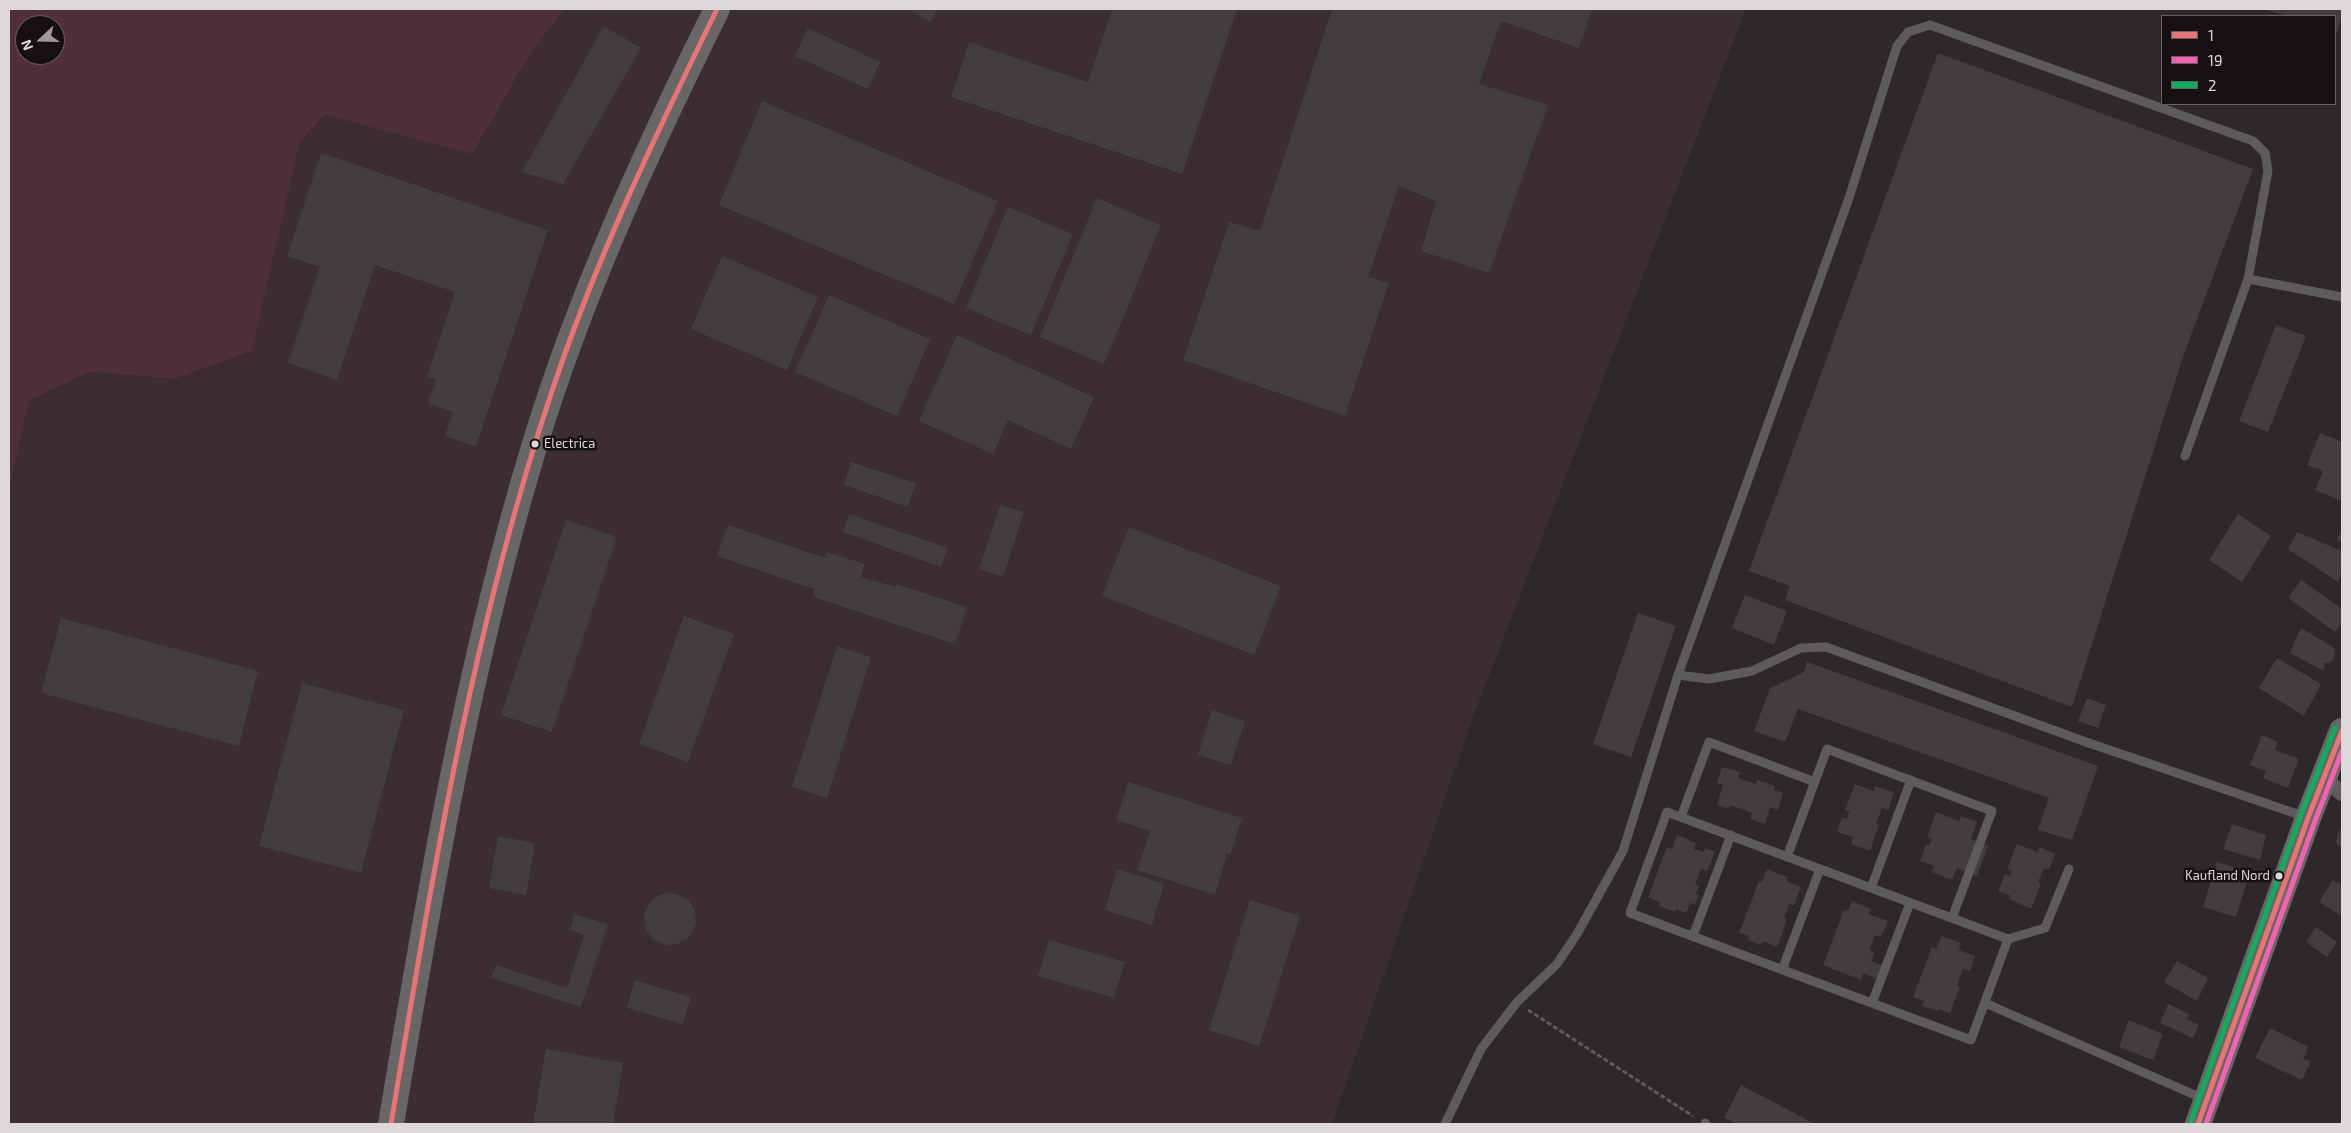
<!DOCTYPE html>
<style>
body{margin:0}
#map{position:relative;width:2351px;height:1133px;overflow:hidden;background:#2e282a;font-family:"Exo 2",sans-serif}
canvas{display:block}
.frame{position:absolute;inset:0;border:10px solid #dfd8da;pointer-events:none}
.legend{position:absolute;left:2161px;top:15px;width:175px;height:90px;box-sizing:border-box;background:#151012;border:1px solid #666062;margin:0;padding:6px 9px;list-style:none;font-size:15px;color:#dfd8da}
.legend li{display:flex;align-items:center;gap:10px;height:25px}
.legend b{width:25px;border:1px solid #666062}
.north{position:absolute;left:15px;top:15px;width:50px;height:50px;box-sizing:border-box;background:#151012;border:1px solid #666062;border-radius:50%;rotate:249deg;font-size:14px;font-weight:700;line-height:20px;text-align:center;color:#dfd8da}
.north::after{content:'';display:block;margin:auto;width:18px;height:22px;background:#a19a9c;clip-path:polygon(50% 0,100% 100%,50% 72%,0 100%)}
</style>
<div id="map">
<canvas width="2351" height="1133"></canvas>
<div class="frame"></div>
<ul class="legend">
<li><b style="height:6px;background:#ec7373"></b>1</li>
<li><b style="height:6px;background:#f860b3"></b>19</li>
<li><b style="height:6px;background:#0daf5c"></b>2</li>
</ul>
<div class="north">N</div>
</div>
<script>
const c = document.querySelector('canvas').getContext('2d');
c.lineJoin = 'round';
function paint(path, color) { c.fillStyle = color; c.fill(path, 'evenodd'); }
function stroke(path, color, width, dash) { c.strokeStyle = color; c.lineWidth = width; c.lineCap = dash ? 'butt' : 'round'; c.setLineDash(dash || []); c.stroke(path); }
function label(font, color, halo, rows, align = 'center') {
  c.font = font + ' "Exo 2",sans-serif'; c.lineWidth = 5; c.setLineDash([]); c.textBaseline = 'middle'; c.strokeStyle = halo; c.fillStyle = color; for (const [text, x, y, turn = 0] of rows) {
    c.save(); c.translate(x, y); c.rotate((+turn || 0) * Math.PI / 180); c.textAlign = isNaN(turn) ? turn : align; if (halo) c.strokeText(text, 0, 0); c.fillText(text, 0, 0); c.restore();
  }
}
paint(new Path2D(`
 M565,9H1746L1472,720L1332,1124H9V489L29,401L89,372L175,379L252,351L300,142L325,115L472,153L531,52Z`), '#3b2d31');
paint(new Path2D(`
 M9,9H565L531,52L472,154L325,115L300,142L252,351L175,379L89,372L29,401L9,489ZM25,25H55V55H25Z`), '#512e3b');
paint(new Path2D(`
 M908,9H938L930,22Z
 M1112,9H1237L1182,174L951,97L969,42L1088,82Z
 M1332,9H1592L1579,48L1501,21L1479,84L1548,105L1489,273L1421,251L1436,201L1399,186L1368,277L1389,283L1345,416L1183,360L1229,222L1260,231Z
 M2264,9H2342V16L2337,32L2335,31V16H2287Z
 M604,26L641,48L563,184L522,172Z
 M808,28L880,62L868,89L795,56Z
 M1938,53L2253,169L2183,357L2072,707L1785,600L1790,586L1749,571Z
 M762,101L998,201L954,304L719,205Z
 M321,153L548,230L476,447L445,436L453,412L428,403L436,380L427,377L455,292L375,265L337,380L288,363L320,267L287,256Z
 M1097,198L1161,225L1104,364L1040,337Z
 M1008,207L1073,234L1031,335L966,308Z
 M722,256L818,297L787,370L691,329Z
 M829,295L930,339L897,416L795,372Z
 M2276,325L2306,336L2268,432L2239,421Z
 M957,335L1094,397L1071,449L1008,420L993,454L919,421Z
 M2320,433L2342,442V501L2315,490L2323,471L2307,465Z
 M851,462L916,483L908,507L844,485Z
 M1000,505L1024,512L1003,577L979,569Z
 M849,514L948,548L941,567L843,532Z
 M2238,514L2271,536L2242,582L2209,560Z
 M566,520L617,537L552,732L501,715Z
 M728,525L825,558L827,552L865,564L861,577L896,587V584L967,607L955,644L814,597V589L717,556Z
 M1129,527L1281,586L1254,655L1102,596Z
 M2342,528V542L2337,540Z
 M2297,532L2342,551V571L2338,582L2288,549Z
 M2301,580L2342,609V622L2335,632L2288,598Z
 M1745,595L1787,611L1774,645L1732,628Z
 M1638,613L1676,626L1631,757L1593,744Z
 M684,616L734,634L688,762L639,744Z
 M61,618L258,671L239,746L41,693Z
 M2301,628L2333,647L2335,652L2334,658L2330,663L2325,662L2324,671L2290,653Z
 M837,646L871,657L827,798L792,787Z
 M2277,658L2321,684L2304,716L2259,688Z
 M1807,662L2098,766L2072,840L2038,830L2049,798L1798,709L1785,742L1754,731L1770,688L1803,673Z
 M302,683L404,710L361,873L259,846Z
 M2087,698L2106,705L2098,728L2078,721Z
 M1212,710L1245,721L1231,765L1198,755Z
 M2262,735L2278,742L2275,750L2299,759L2288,788L2263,778L2266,771L2250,765Z
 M1722,767L1740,772L1738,778L1756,784L1757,780L1775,786L1774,790L1783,793L1778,810L1770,807L1765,824L1750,819L1752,813L1730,805L1729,809L1717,805L1723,785L1717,783Z
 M1128,782L1242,818L1230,855L1227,854L1215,895L1137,870L1150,831L1116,820Z
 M1855,784L1874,791L1875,786L1894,792L1888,810L1882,808L1876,824L1879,825L1870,851L1851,844L1853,837L1837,832L1842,817L1847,819L1849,811L1845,810Z
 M1936,812L1959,821L1961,816L1977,822L1971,839L1988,846L1977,876L1957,868L1952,880L1932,872L1934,866L1920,861L1926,845L1929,846L1932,839L1927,837Z
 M2232,824L2266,835L2260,860L2223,849Z
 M2342,825V848L2335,843Z
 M1677,835L1696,843L1694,849L1704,852L1705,848L1715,852L1707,871L1701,869L1695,884L1699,886L1696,894L1699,895L1695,905L1690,903L1686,913L1676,909L1675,912L1659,906L1660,902L1648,897L1667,847L1672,849Z
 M498,836L535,843L526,895L489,888Z
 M2017,844L2037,852L2039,847L2055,854L2049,870L2044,868L2038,882L2041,884L2031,909L2009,899L2011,896L1998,891L2005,874L2010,876L2012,871L2007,869Z
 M2217,862L2250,872L2236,917L2203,907Z
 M1117,869L1164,884L1152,925L1105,910Z
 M1767,869L1787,877L1786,881L1801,887L1794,905L1789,904L1784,918L1787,920L1777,947L1763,941L1761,945L1748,940L1749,936L1739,933L1759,881L1762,882Z
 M2333,880L2342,885V916L2319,902Z
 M644 919a26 26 0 1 1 52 0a26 26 0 1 1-52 0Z
 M1250,900L1300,916L1259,1046L1209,1030Z
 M1852,901L1871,909L1869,914L1888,921L1881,937L1875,935L1869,950L1874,953L1871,961L1882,965L1877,979L1863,973L1861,980L1823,965L1844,910L1848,911Z
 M575,914L608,924L581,1007L491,978L496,965L567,988L584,935L570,930Z
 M2316,927L2337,942L2327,957L2306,942Z
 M1942,936L1961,943L1959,950L1975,956L1970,971L1963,969L1957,986L1960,987L1950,1013L1939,1009L1938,1011L1922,1006L1924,1001L1913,997L1932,947L1936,949Z
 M1049,940L1125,962L1114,998L1038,976Z
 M2177,961L2208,978L2197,1001L2164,982Z
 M635,980L691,997L683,1024L627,1008Z
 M2168,1004L2189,1014L2187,1019L2199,1025L2193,1038L2160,1023Z
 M2129,1020L2163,1034L2153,1060L2119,1047Z
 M2270,1028L2308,1047L2303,1059L2311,1061L2302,1080L2255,1058Z
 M546,1049L623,1063L613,1124H533Z
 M1741,1085L1815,1124H1737L1724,1118Z`), '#423d3f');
stroke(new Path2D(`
 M1528,1010L1693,1116`), '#5d5b5b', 3, [5, 2.5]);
stroke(new Path2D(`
 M2185,456L2248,279L2342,297
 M1678,675L1709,679L1752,671L1801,648L1826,647L2086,742L2306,817
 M1681,817L1709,742L1815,782
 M1787,857L1827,749L1992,811L1952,918
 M1871,888L1911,780
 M1693,936L1731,835
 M2008,939L1971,1040L1630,913L1667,812L2008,939L2045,928L2069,869
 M1782,970L1820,869
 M1872,1003L1910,903
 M1985,1003L2204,1099
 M1705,1123L1706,1124
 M1445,1124L1481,1049L1517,1002L1557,964L1577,934L1623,851L1678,675L1849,198L1897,46L1908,32L1930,25L2253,141L2265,153L2268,171L2248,279`), '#5d5c5b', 9);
stroke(new Path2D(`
 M2323,779L2342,793`), '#5d5c5b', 16);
stroke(new Path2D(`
 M391,1124C429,897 467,668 534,447C580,295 647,150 717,9
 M2198,1124L2308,818L2342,731`), '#676766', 26);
stroke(new Path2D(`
 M391,1124C432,878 472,629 552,391C596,259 656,134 717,9
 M2198,1124L2308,818L2342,731`), '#ec7373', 5);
stroke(new Path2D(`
 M2206,1124L2315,821L2342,751`), '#f860b3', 5);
stroke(new Path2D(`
 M2191,1121L2301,815L2335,728`), '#0daf5c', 5);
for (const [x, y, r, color] of [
 [535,444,4.5,"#dfd8da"],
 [2279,876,4.5,"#dfd8da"]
]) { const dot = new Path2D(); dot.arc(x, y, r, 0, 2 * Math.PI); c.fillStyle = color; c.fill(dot); stroke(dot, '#151012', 2); }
label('13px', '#dfd8da', '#151012', [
 ["Electrica",544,444],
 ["Kaufland Nord",2270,876,"right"]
], 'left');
</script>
